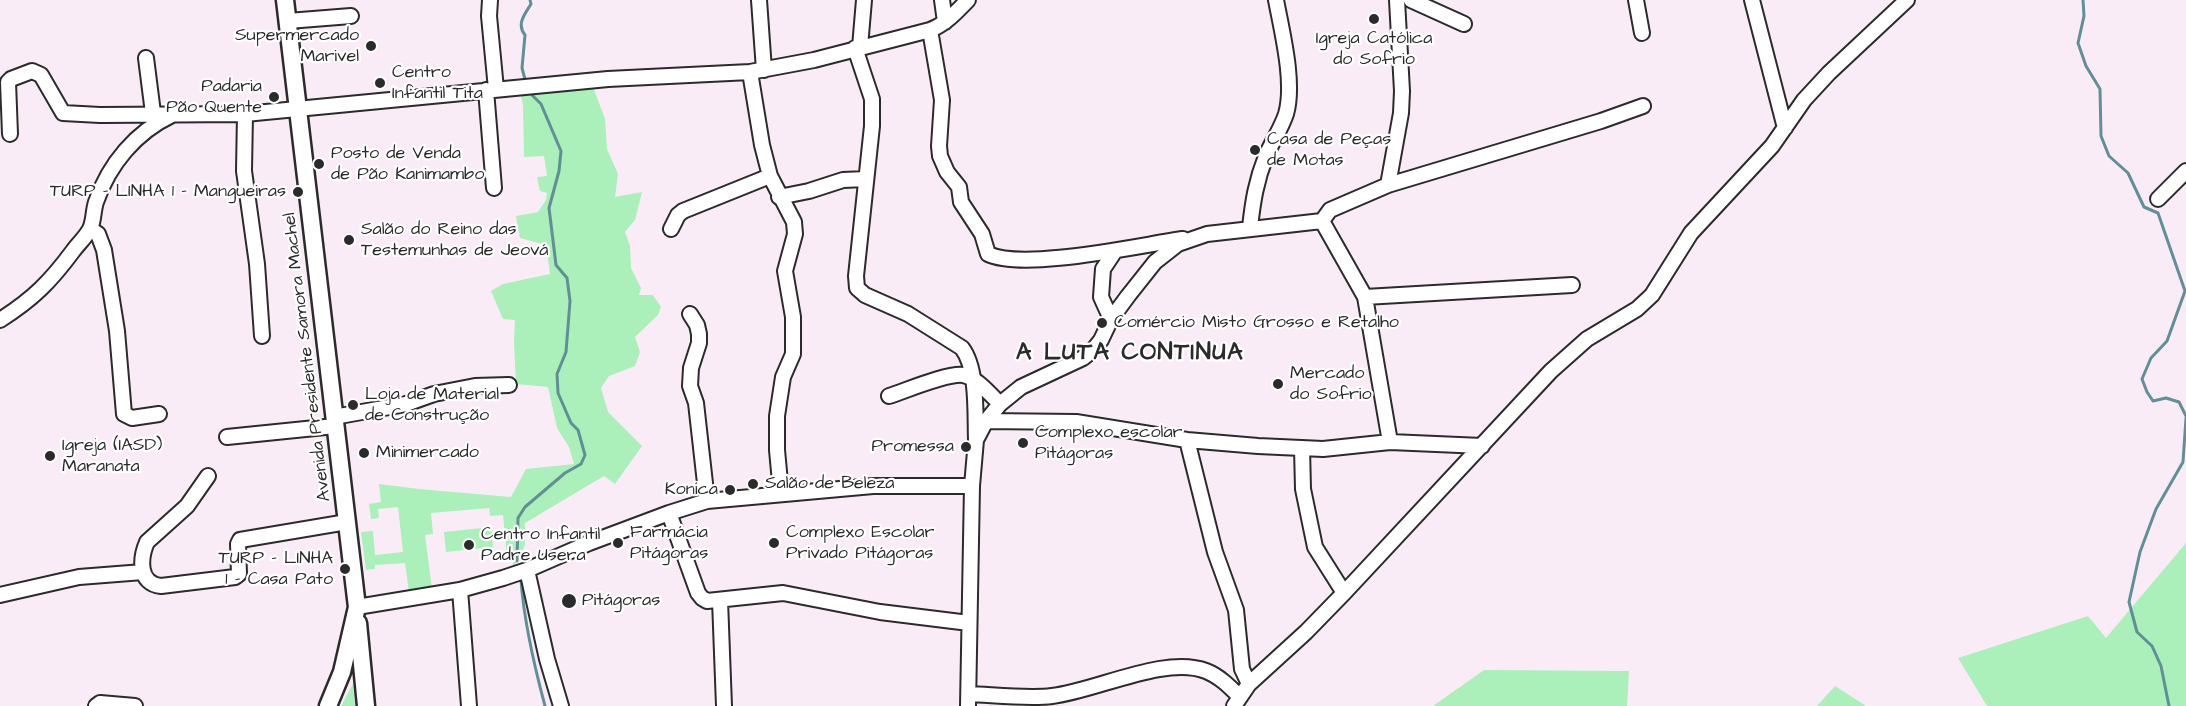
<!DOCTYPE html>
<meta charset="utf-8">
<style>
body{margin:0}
canvas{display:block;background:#faecf7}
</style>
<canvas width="2186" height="706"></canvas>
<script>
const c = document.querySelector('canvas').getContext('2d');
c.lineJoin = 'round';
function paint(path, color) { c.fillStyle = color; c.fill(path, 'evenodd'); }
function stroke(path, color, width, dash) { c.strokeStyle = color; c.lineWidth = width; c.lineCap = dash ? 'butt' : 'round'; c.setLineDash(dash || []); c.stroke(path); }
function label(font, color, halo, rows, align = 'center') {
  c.font = font + ' "Architects Daughter",sans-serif'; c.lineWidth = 4.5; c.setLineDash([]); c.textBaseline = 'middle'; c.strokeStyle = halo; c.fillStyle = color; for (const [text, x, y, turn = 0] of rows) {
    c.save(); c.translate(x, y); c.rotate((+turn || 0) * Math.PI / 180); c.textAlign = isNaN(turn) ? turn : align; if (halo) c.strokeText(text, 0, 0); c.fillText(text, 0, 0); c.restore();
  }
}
paint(new Path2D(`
 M593,87L605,119L607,149L618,174L615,197L642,192L635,220L625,232L630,246L631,268L641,288L639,295H653L661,307L658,315L635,337L640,352L635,366L609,376L601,388L608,412L642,446L615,484L604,476L525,523V545L513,569V558H507L503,515L490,516L489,508L431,513L433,534L425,535L432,589L409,592L405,563L375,565V569L366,570L361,532L373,531L375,555L403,552L398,507L378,509L379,518L371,519L369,504L381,502L379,484L419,489L511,497L526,469L574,464L569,447L557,428L548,387L516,384L514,342L515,320L503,319L491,291L503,284L550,274L546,245L520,238L516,216L538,212L546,200L547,193L540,191L537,177L547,176L544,156L524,157L523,105L520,93Z
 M491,527L493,547L446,552L444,532Z
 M2186,543V706H1987L1958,658L2088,616L2106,638Z
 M1484,670L1629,671L1627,706H1433Z
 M353,684L355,706H341Z
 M1835,686L1866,706H1817Z`), '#abefba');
stroke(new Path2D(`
 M2083,0L2084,16L2078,43L2086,66L2100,89L2101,136L2109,156L2128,173L2144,207L2158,213L2185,291L2167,341L2151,358L2142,379L2147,392L2153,401L2166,398L2179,402L2186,416
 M526,83L522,68L525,35C516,24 525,14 531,4L530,0
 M517,561L518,518L525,507L565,473L581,464L585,455L578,430L571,423L558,393L557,374L566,352L570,301L567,278L556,265L549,208L559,171L561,151L541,104L529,92
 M521,580C524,622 534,665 545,706
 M2169,706L2161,666L2152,646L2137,632L2129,602L2140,552L2156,509L2183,462L2186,418`), '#609096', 3);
const minor = new Path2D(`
 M490,0L489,16L496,89
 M759,0L764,70
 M942,0L945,22
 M1411,0L1464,24
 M1636,0L1642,33
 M1752,0L1785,128
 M288,21L351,16
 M930,30L942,100L939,146L940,156L947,172L959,187L961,202L982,234L988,254C1024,271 1140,245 1183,239
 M860,47L864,0
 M855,48L872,99V126L856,276L857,288L865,295L908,314L962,348C978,369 975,414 976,440
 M146,58L153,113
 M750,72L762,145L770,176L794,222L795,234L785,271L793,317V354L783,377L777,416V450L781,493
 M486,90L494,188
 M245,114L244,171L257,264L262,336
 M10,134L8,82L11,79L32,71L41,75L63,113L100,115L245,114L608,79L750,72L814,60L930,30C946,24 957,11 968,0
 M1388,185L1401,113L1402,91L1397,0
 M779,197L809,191L843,180L866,179
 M2158,199L2186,171
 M1322,221L1330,210L1388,185L1601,121L1643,106
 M1250,227C1253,201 1256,181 1266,156C1272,142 1281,129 1286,114C1295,83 1282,32 1276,0
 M90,229L98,234L104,250L117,331L124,414L132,418L159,414
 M671,229L678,215L683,211L770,176
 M1365,297L1572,285
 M690,314L697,325L699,334V343L691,368L690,386L696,403L707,501
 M1111,319L1101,297L1103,269L1115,251
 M0,320C33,299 50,282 73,251C78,244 86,237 90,229C94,221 93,211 96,202C109,164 136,132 172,115
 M889,396C905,391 947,373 963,375C976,377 991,395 1000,404
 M334,417L406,404L434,394L475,386L509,385
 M986,421L1076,422L1187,440L1258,446L1323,449L1390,442L1482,446
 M227,437L335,426
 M1187,440L1215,552L1236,610L1242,669L1249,684
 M1302,448L1303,489L1315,547L1344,593
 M208,476L187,506L147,542C140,558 138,584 161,586L235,577L239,574L238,544L240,540L347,522
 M669,513L698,593L702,598L707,601L783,593L880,612L969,623
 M527,570L547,659L561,706
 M460,590L469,706
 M0,595L79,577L143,572
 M720,600L724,706
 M357,607L460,590L503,578L527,570L589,543L669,513L707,501L873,486H972
 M969,694C994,695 1029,699 1052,696C1096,691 1165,655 1206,671C1219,676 1229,686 1239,696
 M96,706L100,703L135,706
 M968,706L972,486L976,440L986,421L1000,404L1021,387L1083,358L1093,350L1101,340L1111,319L1128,296L1155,262L1178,244L1207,234L1322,221L1365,297L1390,442
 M1234,706L1249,684L1306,632L1344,593L1551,371L1587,339L1637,309L1652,295L1691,233L1772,146L1804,100L1829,73L1907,0`);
const major = new Path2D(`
 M285,0L357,607L342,672L328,706
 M358,623L366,706`);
stroke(minor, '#2b2b2b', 18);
stroke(major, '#2b2b2b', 21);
stroke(minor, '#fff', 14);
stroke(major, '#fff', 16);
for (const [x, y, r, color] of [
 [1374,19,6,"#2b2b2b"],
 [371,46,6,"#2b2b2b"],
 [380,83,6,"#2b2b2b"],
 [274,97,6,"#2b2b2b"],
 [1255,150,6,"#2b2b2b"],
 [319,164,6,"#2b2b2b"],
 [298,192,6,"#2b2b2b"],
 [349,240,6,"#2b2b2b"],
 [1102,323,6,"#2b2b2b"],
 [1278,384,6,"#2b2b2b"],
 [353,405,6,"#2b2b2b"],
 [1023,443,6,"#2b2b2b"],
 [966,447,6,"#2b2b2b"],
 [364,453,6,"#2b2b2b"],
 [50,456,6,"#2b2b2b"],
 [753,484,6,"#2b2b2b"],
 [730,490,6,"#2b2b2b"],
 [618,543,6,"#2b2b2b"],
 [774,543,6,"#2b2b2b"],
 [469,545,6,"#2b2b2b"],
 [345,569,6,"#2b2b2b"],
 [569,601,8,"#2b2b2b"]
]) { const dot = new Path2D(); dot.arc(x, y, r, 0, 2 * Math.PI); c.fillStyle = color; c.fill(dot); stroke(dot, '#fff', 2); }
label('18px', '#2b2b2b', '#fff', [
 ["Supermercado",359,36,"right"],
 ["Marivel",359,57,"right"],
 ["Igreja Católica",1374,39,"center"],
 ["do Sofrio",1374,60,"center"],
 ["Centro",392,73],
 ["Infantil Tita",392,94],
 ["Padaria",262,87,"right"],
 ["Pão Quente",262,108,"right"],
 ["Casa de Peças",1267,140],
 ["de Motas",1267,161],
 ["Posto de Venda",331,154],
 ["de Pão Kanimambo",331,175],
 ["TURP - LINHA 1 - Mangueiras",286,192,"right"],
 ["Salão do Reino das",361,230],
 ["Testemunhas de Jeová",361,251],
 ["Comércio Misto Grosso e Retalho",1114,323],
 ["Mercado",1290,374],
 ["do Sofrio",1290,395],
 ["Loja de Material",365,395],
 ["de Construção",365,416],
 ["Complexo escolar",1035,433],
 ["Pitágoras",1035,454],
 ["Igreja (IASD)",62,446],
 ["Maranata",62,467],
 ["Promessa",954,447,"right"],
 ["Minimercado",376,453],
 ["Salão de Beleza",765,484],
 ["Konica",718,490,"right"],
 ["Farmácia",630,533],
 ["Pitágoras",630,554],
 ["Complexo Escolar",786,533],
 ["Privado Pitágoras",786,554],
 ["Centro Infantil",481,535],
 ["Padre Usera",481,556],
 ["TURP - LINHA",333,559,"right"],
 ["1 - Casa Pato",333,580,"right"],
 ["Pitágoras",582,601]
], 'left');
label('18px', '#2b2b2b', '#fff', [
 ["Avenida Presidente Samora Machel",308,357,-97]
]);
c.letterSpacing = '1.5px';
label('bold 24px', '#2b2b2b', '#fff', [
 ["A LUTA CONTINUA",1130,354]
]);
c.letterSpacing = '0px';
</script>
